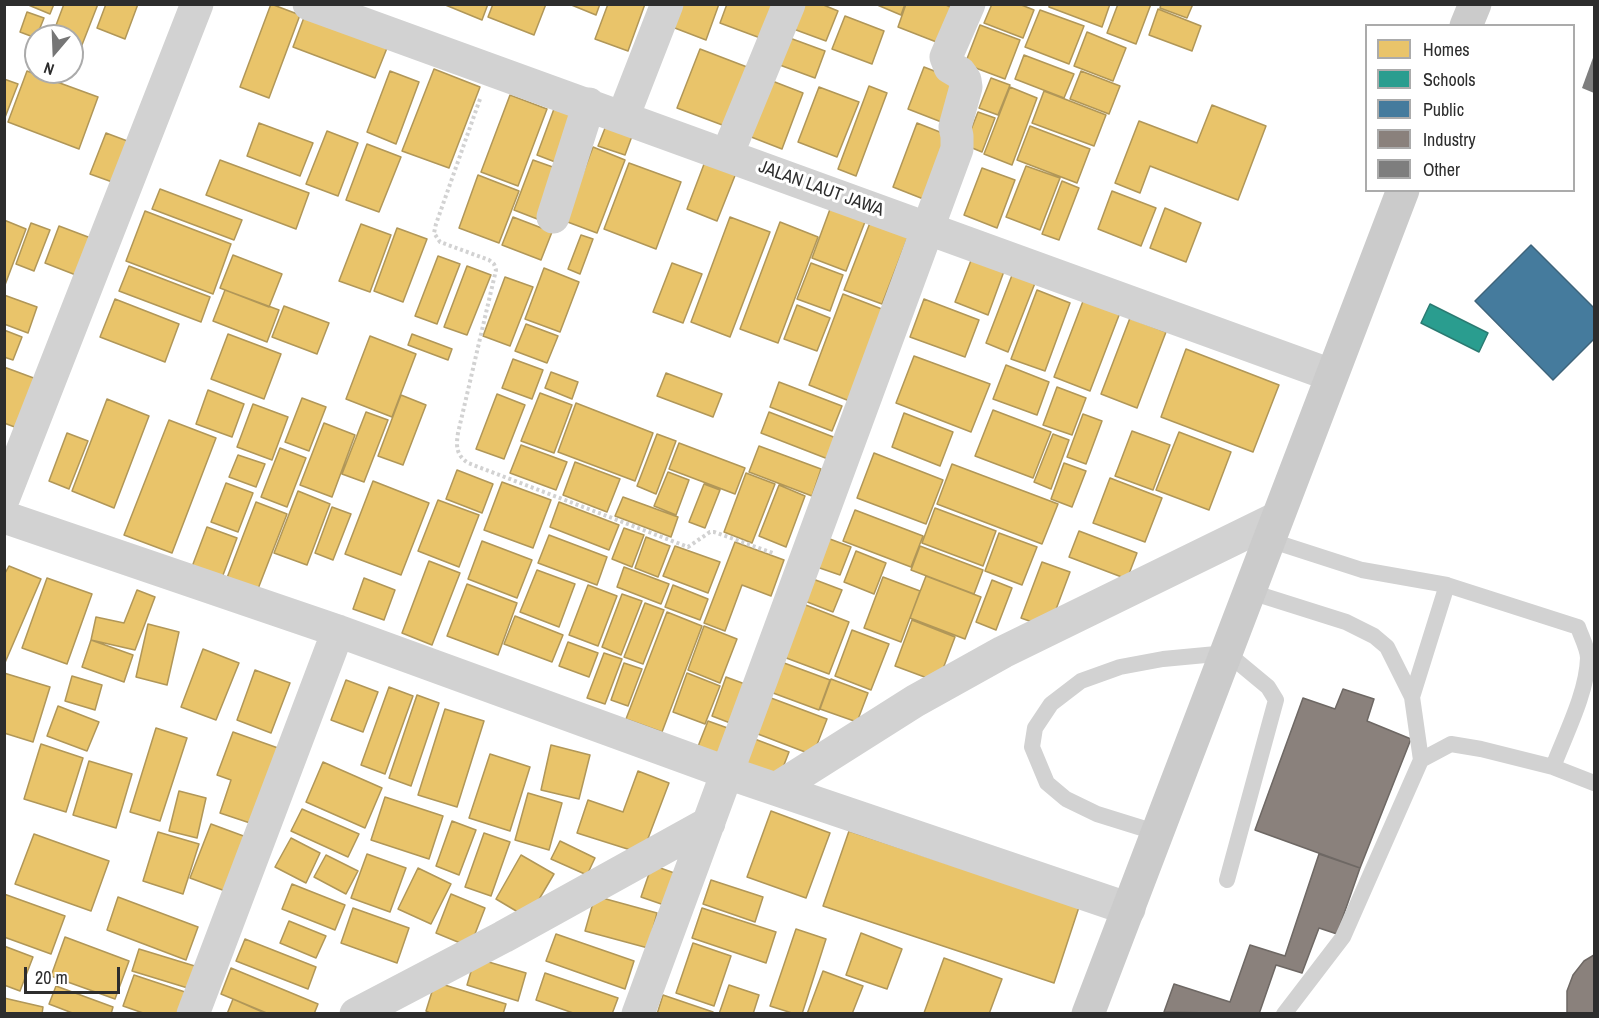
<!DOCTYPE html>
<style>
body{margin:0}
#map{position:relative;width:1599px;height:1018px;overflow:hidden;background:#fff;font-family:"Archivo Narrow",sans-serif}
canvas{display:block}
.frame{position:absolute;inset:0;border:6px solid #2d2d2d;pointer-events:none}
.legend{position:absolute;left:1365px;top:24px;width:210px;height:168px;box-sizing:border-box;background:#fff;border:2px solid #ababab;margin:0;padding:8px 10px;list-style:none;font-size:18px;color:#2d2d2d}
.legend li{display:flex;align-items:center;gap:12px;height:30px}
.legend b{width:30px;border:2px solid #ababab}
.north{position:absolute;left:24px;top:24px;width:60px;height:60px;box-sizing:border-box;background:#fff;border:2px solid #ababab;border-radius:50%;rotate:199deg;font-size:16px;font-weight:700;line-height:24px;text-align:center;color:#2d2d2d}
.north::after{content:'';display:block;margin:auto;width:21px;height:27px;background:#767676;clip-path:polygon(50% 0,100% 100%,50% 72%,0 100%)}
.scale{position:absolute;left:24px;top:967px;width:96px;height:27px;box-sizing:border-box;border:3px solid #2d2d2d;border-top:0;padding-left:8px;font-size:18px;line-height:21px;white-space:nowrap;color:#2d2d2d;-webkit-text-stroke:4px #fff;paint-order:stroke}
</style>
<div id="map">
<canvas width="1599" height="1018"></canvas>
<div class="frame"></div>
<ul class="legend">
<li><b style="height:16px;background:#e9c46a"></b>Homes</li>
<li><b style="height:16px;background:#2a9d8f"></b>Schools</li>
<li><b style="height:16px;background:#457b9d"></b>Public</li>
<li><b style="height:16px;background:#8a817c"></b>Industry</li>
<li><b style="height:16px;background:#7e7e7e"></b>Other</li>
</ul>
<div class="north">N</div>
<div class="scale">20 m</div>
</div>
<script>
const c = document.querySelector('canvas').getContext('2d');
c.lineJoin = 'round';
function paint(path, color) { c.fillStyle = color; c.fill(path, 'evenodd'); }
function stroke(path, color, width, dash) { c.strokeStyle = color; c.lineWidth = width; c.lineCap = dash ? 'butt' : 'round'; c.setLineDash(dash || []); c.stroke(path); }
function label(font, color, halo, rows, align = 'center') {
  c.font = font + ' "Archivo Narrow",sans-serif'; c.lineWidth = 6; c.setLineDash([]); c.textBaseline = 'middle'; c.strokeStyle = halo; c.fillStyle = color; for (const [text, x, y, turn = 0] of rows) {
    c.save(); c.translate(x, y); c.rotate((+turn || 0) * Math.PI / 180); c.textAlign = isNaN(turn) ? turn : align; if (halo) c.strokeText(text, 0, 0); c.fillText(text, 0, 0); c.restore();
  }
}
const homes = new Path2D(`
 M26,4H54L50,14Z
 M64,4H98L80,50L72,47V36H52Z
 M106,4H138L125,39L97,28Z
 M271,4L300,15L269,98L240,87Z
 M443,4H488L482,20Z
 M493,4H546L534,35L488,17Z
 M569,4H600L596,15Z
 M608,4H645L628,51L595,39Z
 M675,4H719L706,40L667,25Z
 M727,4H776L763,39L720,23Z
 M797,4H821L838,11L826,41L788,27Z
 M875,4H905L901,15Z
 M906,4H944L952,8L939,43L898,27Z
 M992,4H1019L1034,10L1023,38L984,23Z
 M1049,4H1110L1102,27L1049,7Z
 M1118,4H1151L1136,44L1107,33Z
 M1161,4H1193L1187,18L1160,8Z
 M1158,9L1201,26L1192,51L1149,35Z
 M1040,10L1084,26L1069,64L1025,47Z
 M27,12L44,18L36,38L20,32Z
 M306,12L389,43L375,78L293,47Z
 M845,16L884,31L872,64L832,49Z
 M980,25L1020,40L1005,79L965,64Z
 M1087,32L1126,48L1113,81L1074,66Z
 M787,37L825,51L815,78L777,64Z
 M700,49L747,67L725,126L677,108Z
 M1024,55L1074,74L1064,98L1015,79Z
 M924,67L960,81L944,123L908,109Z
 M434,69L480,87L449,168L402,151Z
 M27,71L98,97L79,149L8,122Z
 M390,71L419,82L396,144L367,132Z
 M1081,71L1120,86L1109,114L1070,99Z
 M762,77L803,93L782,149L741,133Z
 M991,78L1010,85L998,115L979,108Z
 M4,79L18,84L4,120Z
 M869,86L887,93L856,176L838,169Z
 M819,87L859,102L837,157L798,142Z
 M1010,87L1037,98L1012,165L984,154Z
 M1044,91L1106,115L1094,146L1032,123Z
 M510,95L547,109L518,186L481,172Z
 M558,98L585,109L563,165L537,155Z
 M1212,105L1266,126L1238,200L1150,166L1140,193L1115,183L1139,121L1197,143Z
 M978,112L995,118L982,152L965,145Z
 M609,118L635,128L625,155L598,146Z
 M259,123L313,143L300,176L247,156Z
 M917,123L955,138L931,202L893,187Z
 M1030,126L1090,149L1077,183L1017,160Z
 M327,131L358,143L338,196L306,184Z
 M106,133L130,142L115,183L90,174Z
 M367,144L401,157L379,212L346,200Z
 M593,147L625,160L597,233L565,221Z
 M709,151L740,163L717,221L687,209Z
 M220,160L309,193L296,229L206,195Z
 M533,160L564,171L545,222L514,210Z
 M629,163L681,182L656,249L604,229Z
 M1026,166L1060,178L1040,230L1006,217Z
 M982,168L1015,180L997,228L964,215Z
 M478,175L519,191L499,243L459,228Z
 M1062,181L1079,188L1059,240L1042,234Z
 M160,189L242,220L234,240L152,209Z
 M1112,191L1156,208L1141,246L1098,229Z
 M833,201L868,214L846,271L812,258Z
 M1165,208L1201,223L1186,262L1150,248Z
 M145,211L231,244L213,294L126,261Z
 M873,215L911,229L882,304L844,290Z
 M513,217L552,232L541,260L502,245Z
 M730,217L770,232L730,337L691,322Z
 M4,220L26,229L5,285H4Z
 M780,222L818,237L778,343L740,329Z
 M31,223L50,230L34,271L16,264Z
 M361,224L391,235L370,292L339,281Z
 M59,226L96,240L81,277L45,263Z
 M397,228L427,239L403,302L374,291Z
 M581,235L593,239L580,274L568,269Z
 M975,250L1007,263L988,315L955,302Z
 M233,255L282,274L269,307L220,288Z
 M438,256L460,264L437,324L415,316Z
 M672,263L702,274L683,323L653,312Z
 M811,263L843,275L830,311L797,299Z
 M129,266L210,297L201,322L119,291Z
 M467,266L491,275L467,335L444,327Z
 M544,268L579,282L560,332L525,319Z
 M1014,270L1037,278L1008,352L986,343Z
 M505,277L533,287L510,346L483,336Z
 M225,290L279,310L267,342L213,321Z
 M1037,290L1070,303L1045,371L1011,359Z
 M843,294L887,311L852,402L809,385Z
 M4,295L37,307L28,333L4,324Z
 M1085,296L1121,310L1090,391L1054,377Z
 M115,299L179,324L165,362L100,337Z
 M924,299L979,320L965,357L910,337Z
 M797,305L830,318L817,351L784,339Z
 M284,306L329,323L317,354L272,337Z
 M1130,318L1166,332L1137,408L1101,394Z
 M526,324L558,336L547,363L515,351Z
 M4,330L22,337L13,360L4,357Z
 M228,334L281,354L264,399L211,379Z
 M412,334L452,349L448,360L408,345Z
 M370,336L416,354L392,417L346,399Z
 M1186,349L1279,385L1253,452L1161,417Z
 M914,356L990,384L971,432L896,403Z
 M513,359L543,370L532,399L502,388Z
 M1006,365L1049,382L1037,415L993,399Z
 M4,367L39,380L20,429L4,423Z
 M551,372L578,382L572,399L545,388Z
 M666,373L722,394L713,417L657,396Z
 M779,382L842,406L832,431L770,407Z
 M1057,387L1086,398L1072,435L1043,425Z
 M208,390L244,404L232,437L196,424Z
 M540,393L572,405L554,453L521,441Z
 M497,394L525,405L504,459L476,449Z
 M401,395L426,405L403,465L378,456Z
 M302,398L326,407L309,451L285,442Z
 M107,399L149,416L114,508L72,491Z
 M576,403L653,433L635,481L558,452Z
 M253,404L288,417L272,460L237,447Z
 M993,410L1051,432L1033,478L975,456Z
 M366,412L388,420L364,482L342,474Z
 M769,412L836,438L828,459L761,433Z
 M904,413L953,432L940,466L892,447Z
 M1083,414L1102,421L1086,464L1067,457Z
 M169,420L216,438L172,553L124,535Z
 M324,423L355,435L332,497L300,485Z
 M1132,431L1170,445L1153,490L1115,476Z
 M1179,432L1231,452L1209,510L1156,490Z
 M67,433L88,441L69,489L49,481Z
 M657,434L676,441L656,494L637,486Z
 M1053,434L1069,440L1051,489L1034,482Z
 M679,443L745,468L735,494L669,469Z
 M521,445L567,462L556,490L510,473Z
 M759,446L821,469L812,496L749,472Z
 M280,448L306,458L287,507L261,497Z
 M874,453L943,480L926,524L857,498Z
 M238,455L265,464L256,487L229,477Z
 M575,462L620,479L607,512L563,495Z
 M1064,463L1086,471L1072,507L1051,499Z
 M952,464L1058,504L1042,544L937,504Z
 M457,470L493,484L482,513L446,499Z
 M668,472L689,480L676,515L654,506Z
 M746,473L775,484L752,543L724,532Z
 M1110,478L1162,498L1145,542L1093,523Z
 M373,481L429,503L401,575L345,554Z
 M502,482L551,500L533,548L484,530Z
 M226,483L253,493L238,532L211,522Z
 M704,484L720,490L705,528L689,522Z
 M779,485L805,496L786,547L759,536Z
 M298,491L330,504L307,565L274,553Z
 M623,497L678,517L671,537L615,516Z
 M438,500L479,515L459,567L418,551Z
 M256,502L287,514L256,594L225,583Z
 M559,502L619,525L609,550L550,527Z
 M332,507L351,514L333,560L315,553Z
 M935,508L996,531L983,566L922,543Z
 M855,510L923,536L911,567L843,541Z
 M207,527L237,538L220,583L190,572Z
 M624,528L644,535L632,567L612,559Z
 M1079,531L1137,553L1127,579L1069,557Z
 M999,533L1037,547L1022,585L985,571Z
 M549,535L607,557L597,585L538,563Z
 M822,536L851,547L840,575L811,565Z
 M646,537L670,546L658,577L635,568Z
 M482,541L532,560L517,598L468,579Z
 M735,542L784,560L771,596L742,585L725,631L704,623Z
 M675,546L720,562L708,593L663,576Z
 M920,546L983,570L974,594L911,570Z
 M856,551L886,563L874,594L844,582Z
 M429,561L460,573L432,645L402,633Z
 M1042,562L1070,572L1049,628L1021,618Z
 M9,566L41,579L4,665V575Z
 M624,567L669,584L661,604L617,587Z
 M537,570L575,584L559,627L520,612Z
 M805,576L842,590L833,612L797,598Z
 M926,576L981,597L965,639L910,618Z
 M883,577L920,591L901,642L864,628Z
 M47,578L92,594L67,664L22,648Z
 M364,578L395,590L384,620L353,609Z
 M992,580L1012,588L996,630L976,622Z
 M467,584L517,603L498,655L447,636Z
 M588,585L617,596L598,646L569,635Z
 M673,585L708,599L700,620L665,607Z
 M137,590L155,597L135,650L91,640L96,617L124,623Z
 M622,594L642,601L621,655L602,647Z
 M793,600L849,622L829,674L773,653Z
 M645,603L664,610L643,664L624,657Z
 M667,612L702,626L662,732L626,719Z
 M515,616L563,635L552,662L504,644Z
 M912,620L955,637L938,682L895,666Z
 M148,624L179,632L167,685L136,677Z
 M704,626L737,639L720,683L688,670Z
 M852,630L889,644L871,690L835,676Z
 M91,640L133,655L124,682L82,667Z
 M568,642L598,653L589,677L559,666Z
 M203,649L239,663L216,720L181,707Z
 M604,653L622,659L605,704L587,698Z
 M776,660L830,680L819,710L765,690Z
 M624,663L642,669L628,706L611,700Z
 M255,670L290,683L271,733L237,720Z
 M4,673L50,687L33,742L4,733Z
 M687,673L720,686L705,724L673,712Z
 M72,676L102,685L95,710L65,701Z
 M726,677L753,687L738,726L712,716Z
 M831,679L868,693L857,722L820,709Z
 M346,680L378,692L363,732L331,720Z
 M389,687L413,696L385,774L361,765Z
 M417,695L439,703L411,786L389,778Z
 M763,695L827,719L813,755L750,731Z
 M58,706L99,722L87,751L47,736Z
 M445,709L484,721L457,807L418,795Z
 M708,721L736,731L725,760L697,749Z
 M156,728L187,738L160,821L130,812Z
 M233,732L278,748L253,824L220,813L231,780L217,775Z
 M744,735L789,752L777,783L733,766Z
 M41,744L83,758L66,812L24,799Z
 M551,745L590,755L579,799L541,790Z
 M490,754L530,767L510,831L469,818Z
 M89,761L132,774L116,828L73,815Z
 M323,762L382,788L365,828L306,802Z
 M638,771L669,783L644,849L637,852L577,833L588,800L623,812Z
 M179,791L206,798L197,838L169,831Z
 M528,793L562,803L549,850L515,840Z
 M385,797L443,816L429,859L371,840Z
 M302,809L359,834L348,857L291,831Z
 M771,811L830,833L806,898L747,877Z
 M452,821L476,830L459,875L436,866Z
 M211,824L257,841L236,895L190,878Z
 M849,831L1079,907L1054,983L823,906Z
 M158,832L199,844L183,894L143,881Z
 M484,833L510,842L491,896L465,887Z
 M34,834L109,861L91,911L15,884Z
 M291,838L320,853L306,883L275,867Z
 M560,841L595,858L587,875L551,859Z
 M367,854L406,868L390,912L351,898Z
 M326,855L358,871L346,894L314,877Z
 M521,855L554,874L528,918L496,899Z
 M652,865L677,874L667,906L641,897Z
 M418,868L451,884L431,924L398,909Z
 M711,880L763,897L755,922L703,904Z
 M292,884L345,905L335,930L282,909Z
 M4,894L65,916L51,954L4,937Z
 M451,894L485,908L470,947L436,933Z
 M595,896L657,913L648,948L585,931Z
 M118,897L198,927L186,960L107,930Z
 M353,908L409,928L397,963L341,943Z
 M702,908L776,932L766,963L692,938Z
 M289,921L326,936L316,958L280,943Z
 M796,929L826,939L802,1014H795L770,1006Z
 M861,933L902,949L887,989L846,975Z
 M556,934L634,961L625,989L546,961Z
 M65,937L129,961L115,999L51,976Z
 M245,939L316,967L308,989L236,961Z
 M693,943L731,956L714,1006L676,993Z
 M4,946L33,957L20,991L4,985Z
 M139,949L198,967L191,989L132,971Z
 M475,958L526,973L518,1001L467,985Z
 M944,958L1002,979L989,1014L924,1013Z
 M231,968L318,1004L314,1014H269L221,994Z
 M823,971L863,986L852,1014H807Z
 M545,973L618,998L612,1014H576L536,1000Z
 M134,975L194,995L188,1014H146L123,1006Z
 M435,982L506,1004L503,1014H432L426,1011Z
 M729,985L759,995L753,1014H719Z
 M56,986L113,1007L111,1014H75L49,1004Z
 M663,995L713,1012L712,1014H657Z
 M4,998L43,1007L42,1014H4Z
 M233,999L267,1014H227Z`);
paint(homes, '#e9c46a');
stroke(homes, '#b19758', 1.5);
const schools = new Path2D(`
 M1430,304L1488,333L1479,352L1421,323Z`);
paint(schools, '#2a9d8f');
stroke(schools, '#2b7b72', 1.5);
const public = new Path2D(`
 M1531,245L1594,308V339L1553,380L1475,301Z`);
paint(public, '#457b9d');
stroke(public, '#3e647b', 1.5);
const industry = new Path2D(`
 M1343,689L1374,699L1367,721L1411,739L1360,868L1255,830L1303,698L1335,709Z
 M1319,854L1360,868L1337,934L1319,928L1302,973L1276,965L1259,1014L1164,1012L1174,984L1230,1002L1250,945L1285,956Z
 M1594,955V1014H1567V991L1573,975L1584,961Z`);
paint(industry, '#8a817c');
stroke(industry, '#6e6864', 1.5);
paint(new Path2D(`
 M1594,55V93L1582,88Z`), '#7e7e7e');
stroke(new Path2D(`
 M480,99L436,224L434,233L440,242L489,260L494,264L496,270L458,433C456,446 456,455 468,463L688,547L710,532H714L773,553`), '#d2d2d2', 4, [3, 3]);
stroke(new Path2D(`
 M1269,540L1362,570L1447,585L1578,627C1581,636 1588,649 1588,658C1587,693 1565,735 1553,767
 M1251,592L1346,622L1374,636L1387,647L1412,697L1421,760L1343,937L1284,1014
 M1412,697L1447,585
 M1421,760L1451,744L1481,749L1553,767L1594,783
 M1158,833L1097,814L1066,799L1047,783L1032,747L1035,728L1051,704L1081,681L1120,667L1163,659L1227,653L1268,687L1276,700L1227,880`), '#d2d2d2', 16);
stroke(new Path2D(`
 M309,4L1331,375
 M623,117L667,4
 M727,155L789,4
 M553,217L589,104
 M4,497L197,4
 M4,517L338,631L728,773L1129,909
 M776,789L915,701L1003,652L1277,518
 M193,1014L338,631
 M356,1014L503,937L709,823
 M638,1014L957,149V136L955,127L966,87L965,80L960,73L950,67L946,57L969,4`), '#d2d2d2', 33);
stroke(new Path2D(`
 M1466,26L1475,4
 M1088,1014L1403,190`), '#cbcbcb', 33);
label('18px', '#2d2d2d', '#fff', [
 ["JALAN LAUT JAWA",821,189,20]
]);
</script>
